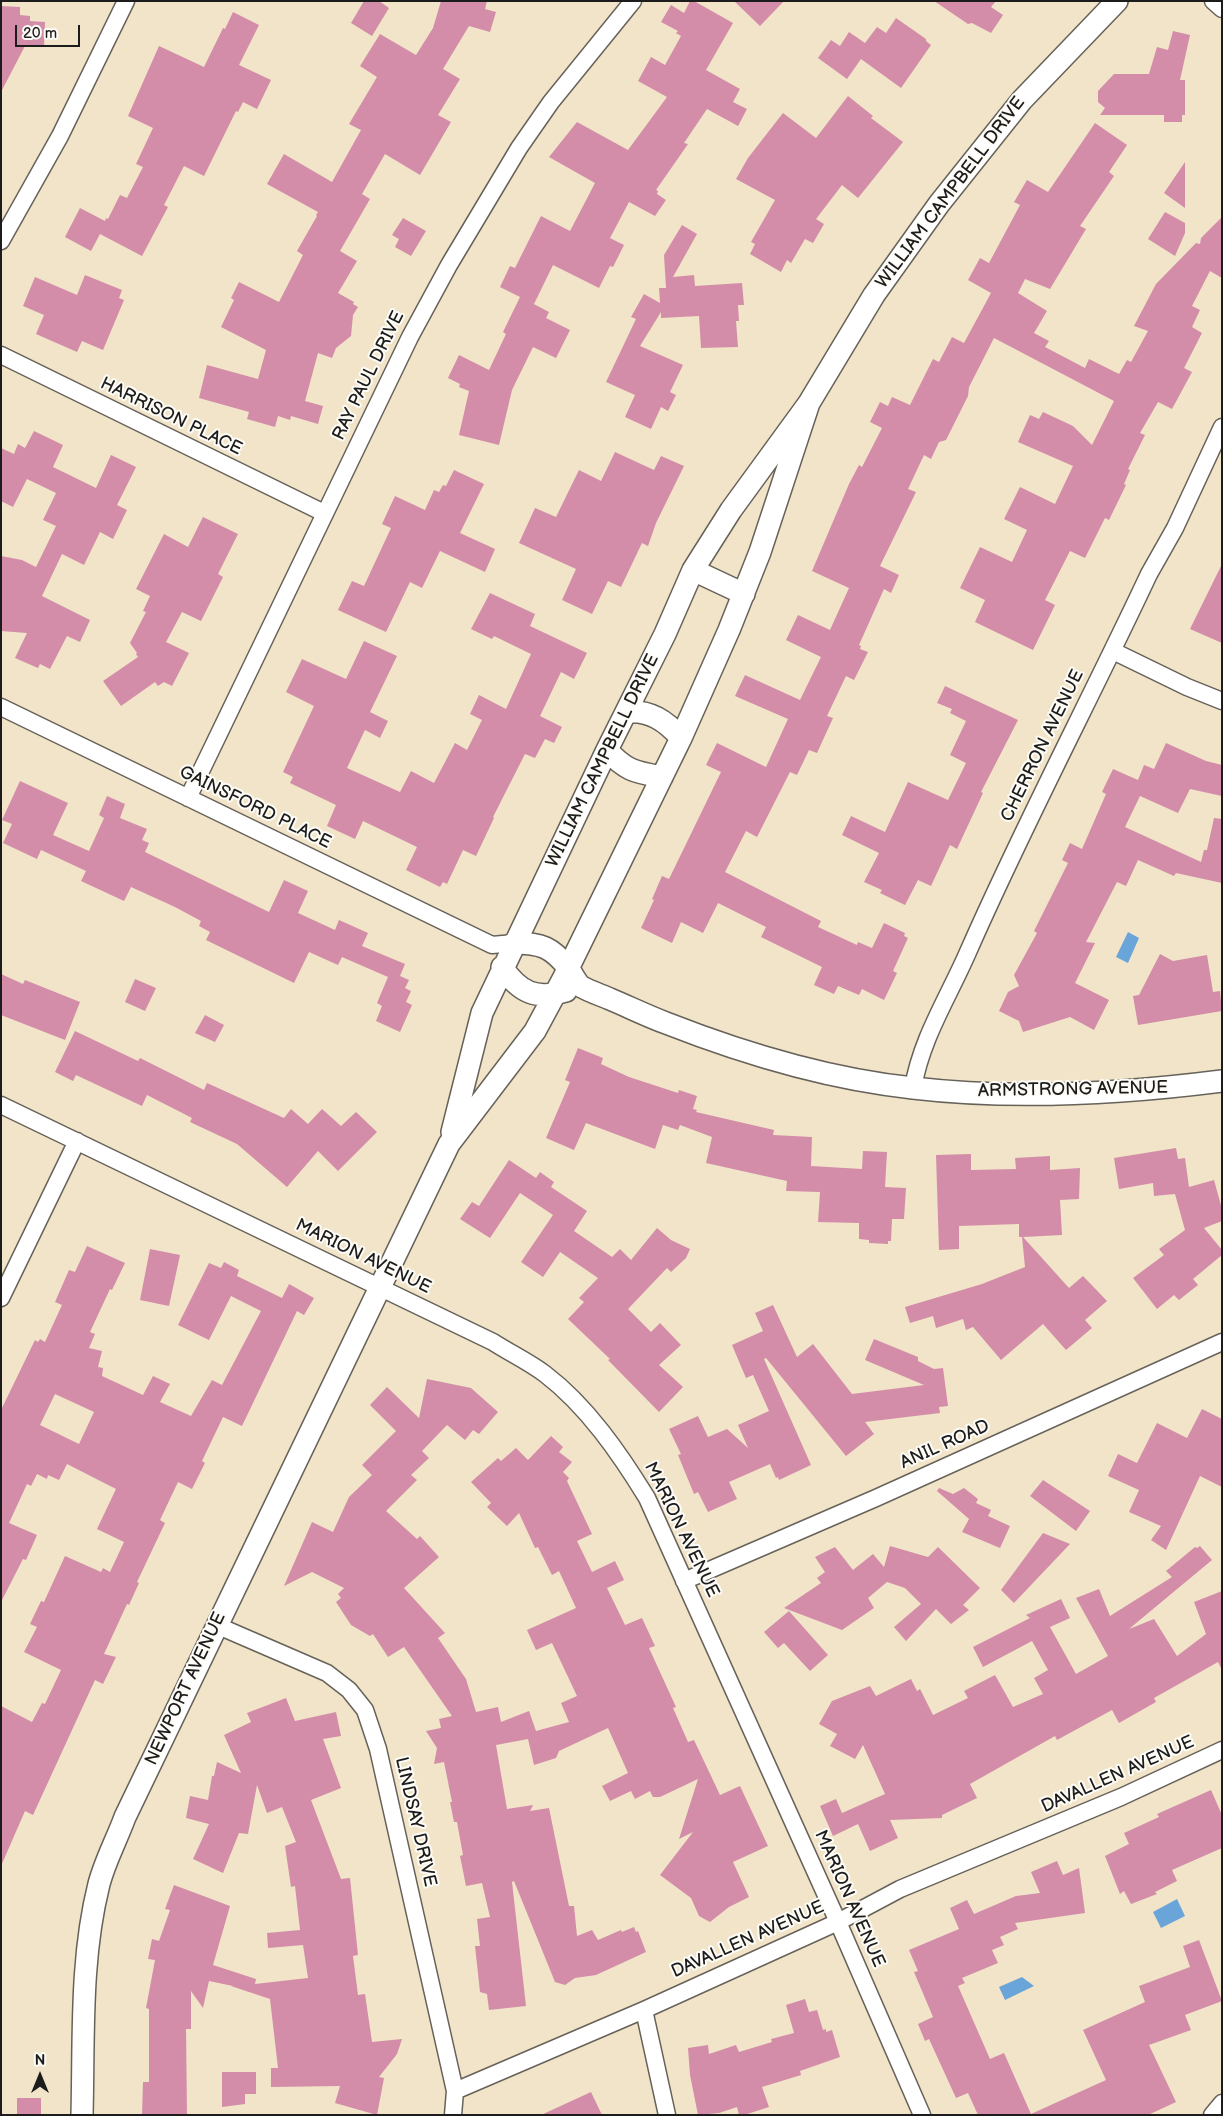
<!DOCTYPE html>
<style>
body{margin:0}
#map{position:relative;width:1223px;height:2116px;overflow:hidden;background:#f1e4c9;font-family:"Balsamiq Sans",sans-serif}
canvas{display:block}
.frame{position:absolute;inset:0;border:2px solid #1c1c1c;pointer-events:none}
.north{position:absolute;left:15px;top:2051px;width:50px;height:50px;-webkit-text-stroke:4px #fdfcf7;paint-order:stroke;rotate:0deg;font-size:14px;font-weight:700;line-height:20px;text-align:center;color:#1c1c1c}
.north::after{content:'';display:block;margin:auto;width:18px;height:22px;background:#1c1c1c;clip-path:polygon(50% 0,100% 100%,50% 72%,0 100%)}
.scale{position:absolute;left:15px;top:25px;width:65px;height:22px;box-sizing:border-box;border:2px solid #1c1c1c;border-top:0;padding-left:6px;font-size:15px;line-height:18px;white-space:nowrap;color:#1c1c1c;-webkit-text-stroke:4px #fdfcf7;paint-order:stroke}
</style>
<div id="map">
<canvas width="1223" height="2116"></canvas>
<div class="frame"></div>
<div class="north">N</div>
<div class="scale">20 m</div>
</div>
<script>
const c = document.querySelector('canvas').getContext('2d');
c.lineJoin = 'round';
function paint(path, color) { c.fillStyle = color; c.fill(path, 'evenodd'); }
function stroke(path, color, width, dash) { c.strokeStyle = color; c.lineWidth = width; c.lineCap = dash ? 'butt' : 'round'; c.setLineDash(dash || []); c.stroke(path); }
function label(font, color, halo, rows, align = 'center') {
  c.font = font + ' "Balsamiq Sans",sans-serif'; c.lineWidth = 4; c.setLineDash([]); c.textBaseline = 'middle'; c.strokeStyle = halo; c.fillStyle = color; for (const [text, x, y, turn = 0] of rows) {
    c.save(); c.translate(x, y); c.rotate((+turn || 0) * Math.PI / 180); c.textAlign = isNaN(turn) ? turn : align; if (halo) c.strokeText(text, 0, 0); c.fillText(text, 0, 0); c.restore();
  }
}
paint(new Path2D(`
 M1128,932L1139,938L1128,963L1116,957Z
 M1177,1899L1185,1916L1161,1928L1153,1912Z
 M1022,1977L1034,1986L1005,2000L999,1987Z`), '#6aa5da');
paint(new Path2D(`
 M364,1H379L389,8L372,36L351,23Z
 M441,1H487L485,9L496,12L490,32L469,26L443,69L460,79L438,115L451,122L420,175L385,154L362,194L370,199L340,251L357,261L338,293L354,302L353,304L358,307L353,315L351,336L336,348L332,358L318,353L305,401L323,406L318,424L291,416L290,420L278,416L275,427L247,419L249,412L199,398L207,365L258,379L266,350L221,327L234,300L231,298L239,282L279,302L303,255L297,251L317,216L316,215L318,212L267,184L284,154L332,182L361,130L349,124L377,77L360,66L380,34L416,55L433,28Z
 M690,1H694L733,23L706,70L740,89L733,102L747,109L738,126L707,109L684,143L688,144L656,190L658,191L657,194L666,200L655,216L629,202L610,238L624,245L613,267L610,266L599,288L553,265L534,304L526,300L549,312L546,318L570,330L556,358L533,347L512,390L499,445L459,435L469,391L459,387L460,384L448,378L459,355L489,370L506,334L503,332L520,297L500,287L510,266L515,268L541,216L570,231L595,183L549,157L577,122L628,150L667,97L638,81L651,57L665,65L681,36L676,33L678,31L661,22L671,5L684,13Z
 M734,1H784L760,26Z
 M934,1H996L991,7L1003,15L991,33L972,23L968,24Z
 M1,6L20,7V15L30,16V21L45,22L44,47L25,46L1,92Z
 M233,12L259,25L239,65L271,80L257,109L243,102L238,112L236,111L204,176L184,166L164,205L168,207L142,256L100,234L91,251L65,237L80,208L105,221L106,218L108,219L120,195L127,198L143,167L136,164L153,128L128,116L159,46L204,67L223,28L225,29Z
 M896,18L926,39V41L931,45L901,88L861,59L847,79L818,58L831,40L840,46L849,32L865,43L877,27L886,33Z
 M1173,31L1190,35L1180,80H1185V115H1182V122H1164V115H1100L1105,108L1098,102V91L1114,74H1149L1157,47L1168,50Z
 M848,96L873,116L871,118L903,142L858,198L842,185L816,219L824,224L813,243L805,239L791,263L787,260L781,272L750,254L755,244L751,242L775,200L736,179L748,158L783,113L816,138Z
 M1095,123L1127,145L1109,172L1114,176L1080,226L1086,229L1050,289L1025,279L1018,293L1047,311L1034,333L1049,341L1045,347L1085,368L1089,359L1119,374L1127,360L1131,362L1148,331L1134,326L1156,284L1196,243L1200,244L1201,238L1222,217V278L1210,271L1192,306L1200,310L1192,327L1202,333L1184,368L1192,372L1172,409L1158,402L1140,433L1145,435L1128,469L1130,470L1124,484L1126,485L1109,520L1105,518L1085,558L1070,551L1045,600L1055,605L1033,650L975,622L985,600L960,588L980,547L1012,562L1027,530L1004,519L1020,487L1055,504L1073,466L1018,442L1030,415L1039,419L1043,412L1073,426L1092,445L1114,401L994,338L969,387L968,396L946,440L939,442L931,459L924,455L908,489L916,492L880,566L899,575L891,593L884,589L859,645L861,646L860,649L868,652L854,680L846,676L827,716L833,718L817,753L809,750L797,775L790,772L757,837L746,831L725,872L821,921L818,927L857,945L858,942L872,948L884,923L905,933L904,936L908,938L893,971L897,973L884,1000L862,989L859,995L838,986L834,994L814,985L822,967L761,937L766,927L718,903L703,933L681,922L672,943L641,928L654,900L652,899L662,876L669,879L721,772L706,765L717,743L766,767L788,719L735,696L745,675L800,700L821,657L786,640L798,615L830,630L849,588L812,571L849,484L859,465L862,467L882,428L870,422L880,402L888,406L892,397L910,405L933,359L939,362L952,337L964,343L991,293L968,280L980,258L989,263L1020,205L1014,202L1027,180L1048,192Z
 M1185,162V208L1164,193Z
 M1165,212L1185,223V233L1175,256L1148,239Z
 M403,218L426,231L411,256L395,247L399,239L392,235Z
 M682,225L697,234L673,277L694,275L695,286L742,283L744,305H738L739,321H736L738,347L701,348L699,316L661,318V312L640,346L683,365L670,392L676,395L668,411L661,407L651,429L625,417L635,395L606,382L636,319L631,317L644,294L660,303L659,288H666L664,255Z
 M85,275L122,290L119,298L124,300L103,350L82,341L77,352L36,334L44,315L23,306L35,277L77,295Z
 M34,431L63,445L53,467L96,488L111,455L136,467L117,505L127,510L113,539L100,532L84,565L62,554L42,596L90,620L80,642L67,636L50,669L40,664L38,668L15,658L27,633L1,631V556L22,560L36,567L56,526L43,520L56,493L27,479L13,507L1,501V448L14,454L18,444L25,448Z
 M615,452L654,470L661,456L684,466L656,523L648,546L642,543L621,587L608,581L592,614L562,600L576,569L519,543L535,508L556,517L579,470L601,481Z
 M454,470L484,484L460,533L495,549L485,572L440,551L422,588L410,582L386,632L338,610L352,581L364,586L391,528L382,524L395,496L425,510L434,490L439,492L443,485L446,486Z
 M203,517L238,534L218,574L223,577L201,621L182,612L166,642L189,653L172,686L164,682L158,686L155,682L121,706L103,681L138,657L136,654L137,653L130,643L146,612L143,611L150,596L136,589L164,534L188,547Z
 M1222,564V643L1190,629Z
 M490,593L535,614L530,626L587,653L574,679L561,672L540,716L562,727L554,743L545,739L535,758L525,754L493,817L494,818L476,856L463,850L447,884L443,882L440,887L406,870L417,847L363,821L355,839L327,826L336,805L290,783L293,777L283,772L314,706L286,692L302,659L346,679L364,641L397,656L370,712L388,721L380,738L365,730L347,768L400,792L411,771L434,783L455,743L467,750L482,720L470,714L479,695L506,709L531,654L494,636L492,639L471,629Z
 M945,686L1018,720L981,792L983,793L957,849L950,845L931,886L918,880L905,905L880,893L882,890L864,882L879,853L842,835L851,816L885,832L908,782L948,800L966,763L950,755L966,721L950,713L952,709L937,703Z
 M1166,743L1206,761L1222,765V796L1190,789L1178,813L1140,796L1125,827L1201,862L1204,850H1207L1214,818L1222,819V883L1176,873L1174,876L1138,860L1126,886L1117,882L1086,942L1095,943L1075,983L1109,1000L1094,1030L1070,1017L1023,1032L1019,1021L999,1011L1008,992L1019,986L1014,975L1037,933L1034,931L1068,863L1062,860L1070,843L1082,849L1106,794L1102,792L1113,769L1138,780L1144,765L1154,769Z
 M20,781L68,803L53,835L89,851L104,818L99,815L107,796L125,804L120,818L147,829L142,840L149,843L145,852L269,912L284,880L308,891L298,913L335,930L339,920L368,933L362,946L405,964L400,976L409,980L405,988L411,991L406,1002L412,1005L400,1032L376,1021L382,1006L377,1003L388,977L342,957L338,965L309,952L294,983L206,940L210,932L199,926L201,921L175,907L131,887L124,901L81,881L86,871L41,850L37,859L3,843L12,824L2,820Z
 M1160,954L1173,961L1207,955L1213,992L1220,991L1222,1011L1138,1025L1133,996L1139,995Z
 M1,974L23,984L25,980L80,1002L65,1040L1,1015Z
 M135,979L156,988L145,1011L125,1002Z
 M205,1015L224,1025L215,1042L195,1033Z
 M75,1031L138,1061L140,1058L204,1090L207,1083L284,1118L291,1109L308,1124L322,1109L341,1126L356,1112L377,1132L338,1171L318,1151L287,1187L237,1144L190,1122L192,1118L147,1095L142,1106L76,1075L73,1081L55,1072Z
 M578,1048L603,1058L601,1064L629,1077L678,1093L679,1090L697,1096L693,1109L697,1110L696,1112L774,1130L773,1135L812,1137L811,1166L862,1169L863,1151L887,1152L885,1187L906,1188L904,1219H892L891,1241H888V1244L869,1243V1240L859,1239V1223L818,1222L820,1192L786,1191L787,1181L706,1163L712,1137L680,1125L678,1130L663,1125L655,1149L586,1123L574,1150L546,1138L570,1082L565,1080Z
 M1176,1148L1178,1159L1185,1158L1189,1187L1214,1180L1222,1209V1221L1204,1228L1222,1250V1255L1193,1279L1198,1285L1179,1300L1174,1295L1157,1309L1133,1278L1164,1255L1159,1249L1185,1230L1175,1194L1154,1196L1153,1183L1119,1189L1114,1158Z
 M971,1154V1170L1016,1169L1015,1158L1050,1156V1170L1080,1168L1079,1199L1060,1200L1062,1235L1023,1237L1069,1288L1083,1276L1107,1301L1085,1320L1092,1328L1066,1350L1043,1324L1001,1360L973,1327L966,1330L963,1319L936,1328L933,1316L910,1323L905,1307L982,1284L1025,1267L1022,1237H1019V1224L959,1226V1249L939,1250L936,1155Z
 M509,1160L536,1178L540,1172L554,1182L551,1187L587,1211L574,1231L612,1257L620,1249L631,1260L657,1228L671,1240L690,1249L686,1258L671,1272L667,1268L628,1309L651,1332L660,1323L681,1345L659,1365L683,1387L659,1412L608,1360L610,1359L568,1319L584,1302L579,1298L598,1278L560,1252L543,1277L521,1262L553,1215L520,1193L490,1238L460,1219L472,1202L479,1206Z
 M87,1246L125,1263L112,1290L110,1289L90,1332L95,1334L89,1348L102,1351L98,1367L103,1368L102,1376L143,1395L153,1376L170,1384L160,1402L191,1416L212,1380L222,1385L261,1311L231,1296L209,1340L178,1325L209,1263L221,1268L224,1262L239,1270L237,1276L282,1298L289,1284L314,1298L304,1315L297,1311L242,1426L223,1417L202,1461L205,1463L192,1489L178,1482L160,1520L165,1523L137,1582L139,1583L129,1605L127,1604L104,1654L116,1657L103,1684L95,1680L33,1815L25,1811L1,1866V1706L32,1722L42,1703L45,1704L61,1670L24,1652L37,1627L30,1624L41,1601L44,1602L65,1556L101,1572L103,1568L110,1572L124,1542L97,1529L116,1489L67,1464L59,1480L48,1475L47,1479L37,1474L31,1486L27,1484L9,1523L37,1535L26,1560L23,1559L1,1602V1410L35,1340L38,1342L40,1339L45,1342L62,1305L55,1302L69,1270L75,1272ZM55,1394L94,1412L79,1444L40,1425Z
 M150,1249L180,1255L169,1306L140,1300Z
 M773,1305L797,1357L813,1344L852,1394L924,1385L865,1360L874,1339L918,1357V1361L934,1369L943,1368L948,1406L939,1407L940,1413L865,1422L874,1434L846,1456L766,1358L764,1359L811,1465L779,1480L778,1477L776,1478L770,1464L729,1482L737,1499L708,1512L698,1492L694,1494L678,1455L681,1454L669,1429L698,1416L708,1437L727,1429L748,1448L738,1425L769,1411L753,1375L746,1378L732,1345L763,1331L755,1313Z
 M427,1379L471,1388L498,1412L479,1434L473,1430L465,1440L447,1425L422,1451L429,1458L411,1475L417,1480L386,1511L417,1539L420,1536L439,1557L404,1588L445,1633L438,1638L466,1679L476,1712L498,1707L501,1722L529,1711L536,1731L569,1722L561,1703L577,1696L552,1643L536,1650L527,1630L576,1608L559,1571L552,1575L538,1547L535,1548L519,1513L507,1526L487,1507L491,1503L471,1482L498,1458L501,1461L516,1448L528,1460L551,1436L563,1447L559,1452L572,1462L563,1472L569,1478L567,1481L592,1534L577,1541L592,1572L615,1561L624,1580L607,1588L625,1625L642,1618L655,1646L649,1648L676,1707L673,1708L688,1742L694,1740L720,1795L740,1786L768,1846L733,1862L749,1897L729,1907L710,1922L699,1916L691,1898L660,1875L693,1832L679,1839L698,1779L660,1797H653L650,1791L635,1799L631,1791L610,1801L602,1786L628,1773L608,1728L559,1751L556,1758L534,1765L528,1739L496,1745L507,1809L533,1805L530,1811L549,1808L569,1906H574L577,1936L592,1930L598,1940L621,1930L622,1932L634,1927L636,1932L638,1931L646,1952L596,1975L575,1978L565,1985L555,1982L514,1881L512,1882L526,2006L489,2010L487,1994L480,1992L475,1946H480L477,1919L490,1917L482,1883L466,1886L460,1856L463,1855L457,1822H454L450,1802H452L444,1762L434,1764L437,1748L426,1731L441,1728L439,1719L452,1716L404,1647L388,1657L373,1634L370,1636L351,1625L336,1602L341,1598L338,1594L344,1588L312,1572L284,1586L312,1522L333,1532L349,1497L372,1475L362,1465L396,1431L370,1405L387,1387L419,1418Z
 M1202,1409L1222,1419V1487L1200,1476L1166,1550L1151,1540L1161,1526L1129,1512L1139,1490L1108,1476L1118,1454L1137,1463L1157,1423L1187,1438Z
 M1043,1480L1090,1511L1076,1531L1030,1496Z
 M939,1488L953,1494L964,1488L978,1499L976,1503L991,1510L988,1516L1010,1526L1000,1548L962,1532L969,1519L937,1491Z
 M1043,1533L1070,1544L1014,1603L1001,1590Z
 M890,1546L928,1557L938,1547L980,1588L963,1605L969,1610L951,1624L936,1609L906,1641L894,1627L921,1604L905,1588L887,1582L868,1598L874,1608L842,1630L784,1608L821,1583L817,1578L825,1572L815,1557L835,1547L853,1570L873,1554L884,1567Z
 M1200,1546L1212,1560L1129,1629L1154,1619L1177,1656L1206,1634L1194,1602L1222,1591V1670L1218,1662L1154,1698L1156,1702L1119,1723L1112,1710L1057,1740L1055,1736L970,1784L977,1798L942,1815V1818L890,1820L898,1838L870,1851L858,1824L833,1836L820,1806L836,1799L842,1813L885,1794L863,1745L855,1759L830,1746L837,1734L819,1724L832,1701L870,1686L876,1696L911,1679L917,1691L920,1689L933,1715L968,1698L964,1691L995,1675L1013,1707L1043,1694L1034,1678L1048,1670L1032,1641L983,1667L973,1647L1030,1618L1026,1615L1061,1599L1070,1618L1050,1627L1076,1674L1108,1656L1076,1598L1099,1589L1110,1616L1172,1577L1166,1571L1195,1547L1197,1548Z
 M789,1611L828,1655L810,1671L784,1643L778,1648L764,1632Z
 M286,1698L295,1721L336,1712L341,1736L323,1739L341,1788L311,1800L341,1879L350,1878L358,1955L353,1956L358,1995L365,1994L372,2042L402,2039L397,2054L379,2077L384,2078L377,2115L335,2103L340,2086L271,2087V2068H278L270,1999L231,1986H233L209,1981L203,2008L191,1991V2029H186L187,2115H142L143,2082H149V2009L146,2008L155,1960L148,1959L152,1939L159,1941L170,1910L165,1909L174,1885L230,1906L213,1965L256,1979L255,1984L308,1978L303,1945L268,1948L267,1933L300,1930L295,1886L291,1887L285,1846L296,1842L282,1807L267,1813L257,1785L248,1834L239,1833L223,1873L193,1859L209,1824L186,1818L190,1796L208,1800L212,1776H214L217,1762L241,1773L224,1735L251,1722L247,1713Z
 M1211,1790L1222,1815V1848L1172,1870L1177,1881L1155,1892L1157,1894L1131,1904L1124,1891L1120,1894L1105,1856L1129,1844L1124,1833L1159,1817L1157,1814Z
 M1057,1861L1063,1875L1079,1868L1085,1913L1015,1923L1018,1929L1000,1937L1004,1945L992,1950L998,1963L962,1978L965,1983L958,1986L990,2059L1004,2053L1031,2114L1106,2080L1083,2030L1145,2002L1139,1986L1190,1967L1183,1946L1199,1940L1222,2001L1185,2015L1191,2030L1149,2045L1176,2102L1148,2115H978L968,2093L956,2098L929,2039L925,2041L918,2024L933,2017L914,1972L918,1971L909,1950L959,1929L950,1908L967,1900L974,1914L1016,1896L1040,1893L1031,1872Z
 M805,1999L809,2012L817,2010L823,2030L826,2029V2032L832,2030L840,2057L800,2071L801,2075L762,2087L769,2107L744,2115H739L737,2107L719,2113L698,2115L690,2075L688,2048L708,2045L709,2054L736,2045L739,2052L772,2042L771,2039L794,2033L786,2005Z
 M222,2072H256V2094H245V2104L222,2107Z
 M591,2092L602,2115H541Z
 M17,2098H41V2115H17Z`), '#d38da8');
const minor = new Path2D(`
 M1213,1L1222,9
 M1,241L60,136L126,1
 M1,355L324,513
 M1113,651L1187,687L1222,701
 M1,707L492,945L514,943
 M188,798L410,337L449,265L519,148L551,102L633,1
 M913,1088C921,1039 948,998 968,952C1024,824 1090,700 1149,574L1175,528L1222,427
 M1,1105L493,1342C510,1353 529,1362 545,1374C587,1406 620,1454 647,1498L838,1922L922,2115
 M1,1298L77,1141
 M684,1581L876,1498L1222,1342
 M216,1625L327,1673L349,1690L365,1710L378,1749L455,2091L453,2115
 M644,2010L667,2115
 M455,2091L644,2010L838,1922L900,1889L1121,1797L1222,1750
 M1212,2115L1222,2103`);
const tertiary = new Path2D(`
 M693,570L744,594
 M627,712C650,710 666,721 681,738
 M607,750C626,771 635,772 662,777
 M514,943C541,943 552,947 569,969C573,975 577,984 582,987C591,992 601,995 610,999C629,1007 647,1016 666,1023C745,1054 828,1079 913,1088C1015,1100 1120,1094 1222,1081
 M502,967C520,993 536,1000 566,991
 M452,1132L482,1013L607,750L665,634L693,570L731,510L809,403L874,295L939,204L1022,100L1117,1
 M82,2115C84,2038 80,1959 99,1884C105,1861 117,1839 125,1817L449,1144L535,1031L563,979L681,738L729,630L760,552L809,403`);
stroke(minor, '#676259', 19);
stroke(tertiary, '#676259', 24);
stroke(minor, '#fff', 16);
stroke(tertiary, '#fff', 21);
label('18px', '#1c1c1c', '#fdfcf7', [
 ["WILLIAM CAMPBELL DRIVE",951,193,-53],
 ["RAY PAUL DRIVE",369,376,-64],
 ["HARRISON PLACE",171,417,26],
 ["CHERRON AVENUE",1043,746,-64],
 ["WILLIAM CAMPBELL DRIVE",603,761,-64],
 ["GAINSFORD PLACE",255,808,26],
 ["ARMSTRONG AVENUE",1073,1090,-1],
 ["MARION AVENUE",363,1257,26],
 ["ANIL ROAD",945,1445,-24],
 ["MARION AVENUE",681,1530,64],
 ["NEWPORT AVENUE",186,1689,-65],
 ["DAVALLEN AVENUE",1118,1775,-24],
 ["LINDSAY DRIVE",415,1822,77],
 ["MARION AVENUE",849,1899,66],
 ["DAVALLEN AVENUE",748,1940,-24]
]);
</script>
